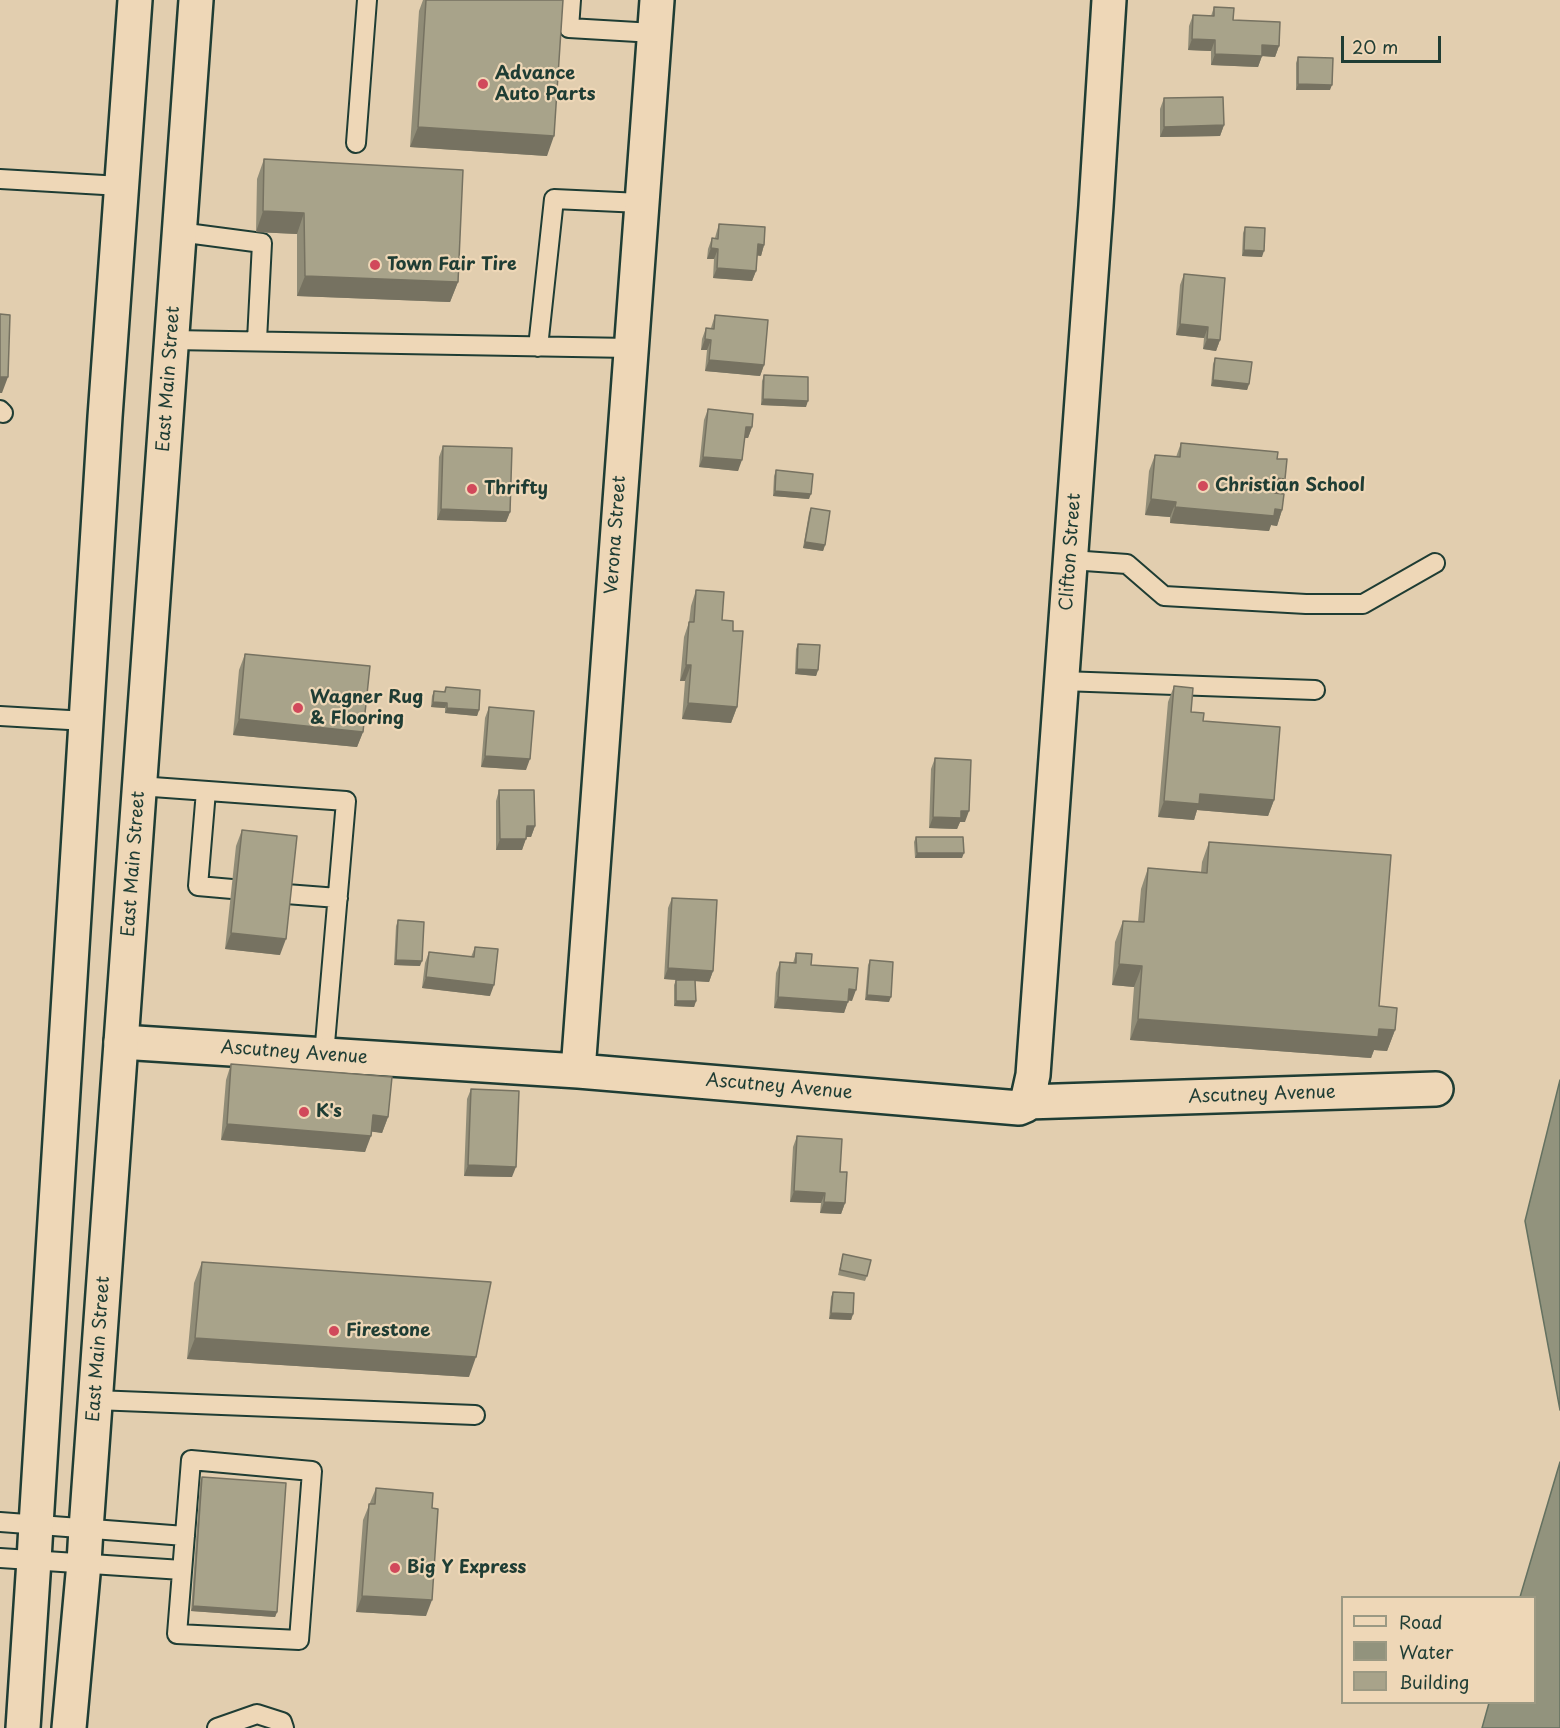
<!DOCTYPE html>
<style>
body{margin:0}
#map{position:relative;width:1560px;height:1728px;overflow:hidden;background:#e2ceaf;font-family:"Playpen Sans",sans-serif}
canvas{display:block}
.legend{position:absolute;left:1341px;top:1596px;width:195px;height:108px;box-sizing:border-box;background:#eed7b7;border:2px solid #9b9983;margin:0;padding:8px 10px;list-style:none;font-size:18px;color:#1f3d34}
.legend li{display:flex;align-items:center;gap:12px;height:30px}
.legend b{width:30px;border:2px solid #9b9983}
.scale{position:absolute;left:1341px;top:36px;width:100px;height:27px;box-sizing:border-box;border:3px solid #1f3d34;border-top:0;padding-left:8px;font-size:18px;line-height:21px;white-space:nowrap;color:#1f3d34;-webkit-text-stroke:4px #eed7b7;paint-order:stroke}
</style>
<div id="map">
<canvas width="1560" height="1728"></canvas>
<ul class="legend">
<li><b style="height:8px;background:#eed7b7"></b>Road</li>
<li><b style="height:16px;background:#92937d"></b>Water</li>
<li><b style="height:16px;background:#a8a38a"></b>Building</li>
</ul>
<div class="scale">20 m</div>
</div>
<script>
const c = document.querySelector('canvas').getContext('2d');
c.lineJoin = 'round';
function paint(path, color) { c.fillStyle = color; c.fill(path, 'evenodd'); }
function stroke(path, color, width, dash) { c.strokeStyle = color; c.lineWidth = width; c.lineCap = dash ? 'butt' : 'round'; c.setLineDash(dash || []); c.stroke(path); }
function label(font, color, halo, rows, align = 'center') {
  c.font = font + ' "Playpen Sans",sans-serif'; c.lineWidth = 4.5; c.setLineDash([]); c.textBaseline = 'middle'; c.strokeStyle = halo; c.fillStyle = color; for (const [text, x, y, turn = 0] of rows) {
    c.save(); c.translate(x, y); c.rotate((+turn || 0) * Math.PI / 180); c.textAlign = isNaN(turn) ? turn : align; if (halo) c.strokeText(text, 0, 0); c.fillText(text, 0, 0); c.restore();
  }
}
const water = new Path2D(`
 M1560,1080V1410L1525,1221Z
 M1560,1462V1728H1482L1489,1703L1534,1702V1598L1520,1597Z`);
paint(water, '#92937d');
stroke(water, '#647160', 1.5);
const lane = new Path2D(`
 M571,0L569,28L654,33
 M356,143L367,0
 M0,179L121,186
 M179,232L262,243L257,340
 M172,340L630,348
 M538,347L554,199L641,203
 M0,410L3,413
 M1071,560L1127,564L1164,596L1306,604H1363L1435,563
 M1062,681L1315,690
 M0,716L86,721
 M139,786L346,801L324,1055
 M206,791L198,886L232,889
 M286,894L338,898
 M95,1400L475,1415
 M191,1460L312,1471L299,1640L177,1634Z
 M0,1522L185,1536
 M0,1558L182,1570
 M217,1728L257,1714L282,1722L284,1728`);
const street = new Path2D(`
 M121,1042L578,1071L1019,1108L1026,1105L1027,1102L1436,1089
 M578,1071L657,0
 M1027,1102L1033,1075L1096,206L1109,0`);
const primary = new Path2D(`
 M36,1525L105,417L135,0
 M86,1529L196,0
 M23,1728L34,1560
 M69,1728L84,1563`);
const highway = new Path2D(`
 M34,1560L36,1525
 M84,1563L86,1529`);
stroke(lane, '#1f3d34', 22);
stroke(street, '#1f3d34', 38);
stroke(primary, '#1f3d34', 38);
stroke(highway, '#1f3d34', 38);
stroke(lane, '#eed7b7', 18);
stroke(street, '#eed7b7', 33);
stroke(primary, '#eed7b7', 33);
stroke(highway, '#eed7b7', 33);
paint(new Path2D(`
 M423,0H563L547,156L410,147L419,11Z
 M1214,7L1233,20L1279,46L1275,57L1262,56L1258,67L1211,65V51L1188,50L1189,26L1193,15L1211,16Z
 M1298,57L1330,90H1296V63Z
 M1164,98L1224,125L1220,136L1160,137V109Z
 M264,159L458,282L450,302L297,296V234L256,232L257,179Z
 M719,224L764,245L761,256L757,255L756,271L752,281L713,278L714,259H707L708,249L712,238H715L716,234Z
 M1245,227L1262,257L1242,256L1243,233Z
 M1184,274L1220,340L1216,351L1203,349L1204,338L1176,335L1180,285Z
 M715,315L764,365L760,376L705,371L707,350H701L702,339L706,328H711Z
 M1215,358L1249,384L1247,390L1211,386L1213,364Z
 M764,375L806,407L761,405L762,381Z
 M708,409L752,427L748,438H745L738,471L699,467L704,420Z
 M1181,443L1277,459L1285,479L1280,493L1282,510L1277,526L1271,525L1269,531L1170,523V517L1145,515L1149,471L1155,455L1176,457Z
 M443,446L510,512L506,522L437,520L439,457Z
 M776,470L809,499L773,496L774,476Z
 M811,508L825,545L823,551L803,548L809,513Z
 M696,590L722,620L737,707L731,723L682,719L685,681H680L684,637L689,622L691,606Z
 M798,644L818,670L816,676L795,674L796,649Z
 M245,654L363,732L357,747L233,735L239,670Z
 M1174,686L1191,712L1203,721L1274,800L1268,816L1197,810L1194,820L1158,817L1168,702Z
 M446,687L479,710L477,716L445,713V708L431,707L432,696L434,691L444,692Z
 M489,707L526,770L481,767L485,718Z
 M935,758L965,822H960L957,829L929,828L931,769Z
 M499,790L535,826L531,837H526L522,850H496V801Z
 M242,830L280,955L225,949L236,846Z
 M916,837L962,858H915L914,842Z
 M1209,842L1379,1006L1395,1030L1387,1051L1374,1050L1371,1058L1130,1040L1134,987L1112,985L1115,942L1123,921L1138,922L1141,889L1148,868L1201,872L1202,862Z
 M672,898L713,971L709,982L695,981L696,1001L694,1007L674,1006V985L676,980L664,979L668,908Z
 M398,920L420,966L394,965L396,926Z
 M475,947L490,996L422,988L425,963L429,952L471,957Z
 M796,953L852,1001L848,1000L844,1013L774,1008L776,973L780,962L793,963Z
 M870,960L889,1002L865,1000L868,965Z
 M231,1064L388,1117L382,1133L371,1131L365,1152L221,1140L226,1080Z
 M471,1089L512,1177L464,1176L467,1099Z
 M797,1136L840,1172L845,1203L841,1214L820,1213L821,1203L790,1202L793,1147Z
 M843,1254L867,1276L865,1281L838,1275Z
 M202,1262L469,1377L187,1359L194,1283Z
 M833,1292L853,1314L851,1320L829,1319L831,1297Z
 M202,1477L277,1612L275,1617L191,1611L200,1482Z
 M376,1488L432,1508L426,1616L356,1612L363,1520Z`), '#908c77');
paint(new Path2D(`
 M1192,39L1215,40L1211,51L1188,50Z
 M1262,45L1279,46L1275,57L1262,56L1258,67L1211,65L1215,54Z
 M1298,84L1332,85L1330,90H1296Z
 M1224,125L1220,136L1160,137L1164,127Z
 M418,127L554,136L547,156L410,147Z
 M263,211L304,213L297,234L256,232Z
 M758,244L764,245L761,256L754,255Z
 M711,248L718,249L714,259H707Z
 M1244,250L1264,251L1262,257L1242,256Z
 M717,268L756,271L752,281L713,278Z
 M305,276L458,282L450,302L297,296Z
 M1180,324L1208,327L1204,338L1176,335Z
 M705,339L711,340L707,350H701Z
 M1207,339L1220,340L1216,351L1203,349Z
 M709,360L764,365L760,376L705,371Z
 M0,377H8L2,393H0Z
 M1213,380L1249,384L1247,390L1211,386Z
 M763,399L808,401L806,407L761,405Z
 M746,427H752L748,438H742Z
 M703,457L742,460L738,471L699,467Z
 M1275,478L1285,479L1279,495L1270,494Z
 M775,491L811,494L809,499L773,496Z
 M1151,499L1176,502L1170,517L1145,515Z
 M1175,507L1275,509L1282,510L1277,526L1271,525L1269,531L1170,523Z
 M441,509L510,512L506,522L437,520Z
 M805,542L825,545L823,551L803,548Z
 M686,665H691L685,681H680Z
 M797,669L818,670L816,676L795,674Z
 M433,702L447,703L445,708L431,707Z
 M688,703L737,707L731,723L682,719Z
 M447,708L479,710L477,716L445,713Z
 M239,719L363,732L357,747L233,735Z
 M485,756L530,759L526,770L481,767Z
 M1200,794L1274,800L1268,816L1197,810L1194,820L1158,817L1164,801Z
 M961,811H969L965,822H960L957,829L929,828L933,817Z
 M527,826H535L531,837H523Z
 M500,839H526L522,850H496Z
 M917,853H964L962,858H915Z
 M231,933L286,939L280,955L225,949Z
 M396,960L422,961L420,966L394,965Z
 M1119,964L1142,966L1134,987L1112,985Z
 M668,968L713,971L709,982L664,979Z
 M426,977L494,985L490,996L422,988Z
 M849,989L856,990L852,1001L845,1000Z
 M867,995L891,997L889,1002L865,1000Z
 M778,997L848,1002L844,1013L774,1008Z
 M676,1001H696L694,1007L674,1006Z
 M1138,1019L1379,1029L1395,1030L1387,1051L1374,1050L1371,1058L1130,1040Z
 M373,1115L388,1117L382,1133L367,1131Z
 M227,1124L371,1136L365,1152L221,1140Z
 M468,1165L516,1167L512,1177L464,1176Z
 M794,1191L825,1193L821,1203L790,1202Z
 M824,1202L845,1203L841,1214L820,1213Z
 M831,1313L853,1314L851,1320L829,1319Z
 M195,1338L476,1357L469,1377L187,1359Z
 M362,1596L432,1600L426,1616L356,1612Z
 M193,1606L277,1612L275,1617L191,1611Z`), '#767261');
const building = new Path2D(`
 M426,0H563L554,136L418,127Z
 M1214,7L1234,8L1233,20L1280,22L1279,46L1262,45V56L1215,54V40L1192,39L1193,15L1214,16Z
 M1298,57L1333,58L1332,85L1298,84Z
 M1223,97L1224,125L1164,127V98Z
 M264,159L463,170L458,282L305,276L304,213L263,211Z
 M719,224L765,227L764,245L758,244L756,271L717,268L718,249L711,248L712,238L718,239Z
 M1245,227L1265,228L1264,251L1244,250Z
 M1184,274L1225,278L1220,340L1207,339L1208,327L1180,324Z
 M0,314L10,315L8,377H0Z
 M715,315L768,320L764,365L709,360L711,340L705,339L706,328L714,329Z
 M1215,358L1252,362L1249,384L1213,380Z
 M764,375L808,377V401L763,399Z
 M708,409L753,414L752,427H746L742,460L703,457Z
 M1181,443L1278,452L1277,459H1287L1285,479L1275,478L1274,493L1284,494L1282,510L1275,509L1274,516L1175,507L1176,502L1151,499L1155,455L1180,457Z
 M443,446L512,448L510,512L441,509Z
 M776,470L813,474L811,494L775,491Z
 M811,508L830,511L825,545L805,542Z
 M696,590L724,592L722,620L733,621V631H743L737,707L688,703L691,665H686L689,622H694Z
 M798,644L820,645L818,670L797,669Z
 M245,654L370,666L363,732L239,719Z
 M1174,686L1193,688L1191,712L1204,713L1203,721L1280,727L1274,800L1200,794L1199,804L1164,801Z
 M446,687L480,690L479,710L447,708V703L433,702L434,691L445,692Z
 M489,707L534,711L530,759L485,756Z
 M935,758L971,760L969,811H961V818L933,817Z
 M499,790H534L535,826H527L526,839H500Z
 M242,830L297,836L286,939L231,933Z
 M916,837H963L964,853H917Z
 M1209,842L1391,855L1379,1006L1397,1008L1395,1030L1379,1029L1378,1037L1138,1019L1142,966L1119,964L1123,921L1144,922L1148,868L1207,873Z
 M672,898L717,900L713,971L668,968Z
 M398,920L424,922L422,961L396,960Z
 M475,947L498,949L494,985L426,977L429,952L474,957Z
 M796,953L812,954L811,965L858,968L856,990L849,989L848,1002L778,997L780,962L796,963Z
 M870,960L893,962L891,997L867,995Z
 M676,980H695L696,1001H676Z
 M231,1064L392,1077L388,1117L373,1115L371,1136L227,1124Z
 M471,1089L519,1091L516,1167L468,1165Z
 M797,1136L842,1139L840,1172H847L845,1203L824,1202L825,1193L794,1191Z
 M843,1254L871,1260L867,1276L840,1270Z
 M202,1262L491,1282L476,1357L195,1338Z
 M833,1292L854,1293L853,1314L831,1313Z
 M202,1477L286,1483L277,1612L193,1606Z
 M376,1488L433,1493L432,1508L438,1509L432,1600L362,1596L369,1504H375Z`);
paint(building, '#a8a38a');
stroke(building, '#767261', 1.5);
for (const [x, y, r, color] of [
 [483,84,6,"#d1495b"],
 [375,265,6,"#d1495b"],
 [1203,486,6,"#d1495b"],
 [472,489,6,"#d1495b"],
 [298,708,6,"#d1495b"],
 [304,1112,6,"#d1495b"],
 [334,1331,6,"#d1495b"],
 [395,1568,6,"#d1495b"]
]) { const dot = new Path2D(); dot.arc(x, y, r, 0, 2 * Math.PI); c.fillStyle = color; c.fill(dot); stroke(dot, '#eed7b7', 2); }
label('bold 18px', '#1f3d34', '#eed7b7', [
 ["Advance",495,74],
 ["Auto Parts",495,95],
 ["Town Fair Tire",387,265],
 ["Christian School",1215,486],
 ["Thrifty",484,489],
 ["Wagner Rug",310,698],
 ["& Flooring",310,719],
 ["K's",316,1112],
 ["Firestone",346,1331],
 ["Big Y Express",407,1568]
], 'left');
label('18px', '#1f3d34', '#eed7b7', [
 ["East Main Street",169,379,-86],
 ["Verona Street",616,535,-86],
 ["Clifton Street",1071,552,-86],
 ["East Main Street",134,864,-86],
 ["Ascutney Avenue",294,1053,4],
 ["Ascutney Avenue",779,1087,5],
 ["Ascutney Avenue",1262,1095,-2],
 ["East Main Street",99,1349,-86]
]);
</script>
